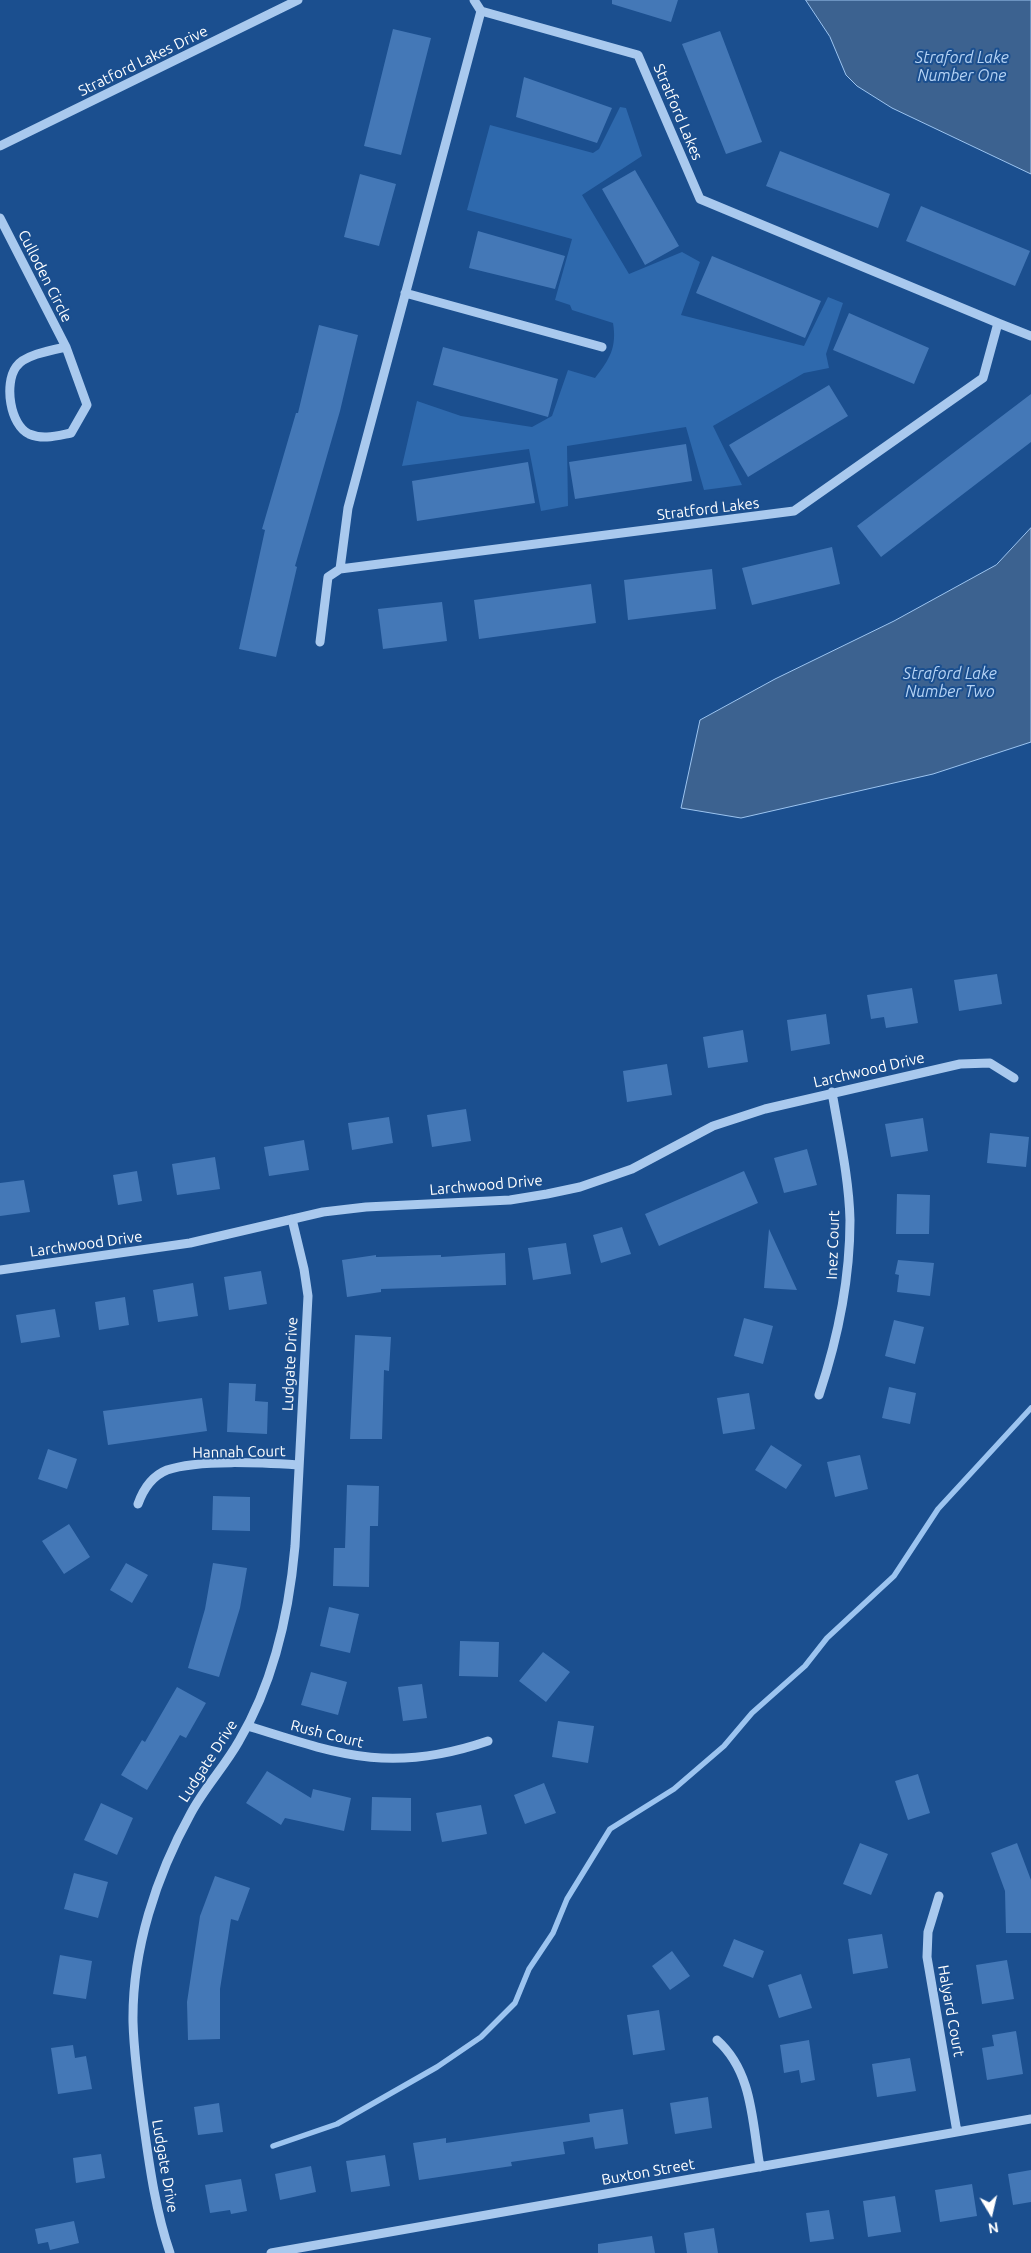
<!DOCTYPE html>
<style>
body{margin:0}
#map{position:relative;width:1031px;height:2253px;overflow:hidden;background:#1b4f8f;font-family:Ubuntu,sans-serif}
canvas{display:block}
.north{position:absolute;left:966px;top:2188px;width:50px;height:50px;-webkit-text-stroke:4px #1b4f8f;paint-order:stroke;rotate:171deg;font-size:14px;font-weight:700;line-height:20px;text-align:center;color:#fff}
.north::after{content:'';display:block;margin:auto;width:18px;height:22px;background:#fff;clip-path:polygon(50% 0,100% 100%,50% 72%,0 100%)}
</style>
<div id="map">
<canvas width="1031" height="2253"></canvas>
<div class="north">N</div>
</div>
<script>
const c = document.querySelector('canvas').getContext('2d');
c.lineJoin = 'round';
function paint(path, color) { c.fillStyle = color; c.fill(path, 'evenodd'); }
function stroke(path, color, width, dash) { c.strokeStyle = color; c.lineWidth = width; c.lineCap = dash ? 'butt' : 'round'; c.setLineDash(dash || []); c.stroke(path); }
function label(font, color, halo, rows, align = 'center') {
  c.font = font + ' Ubuntu,sans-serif'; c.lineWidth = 4; c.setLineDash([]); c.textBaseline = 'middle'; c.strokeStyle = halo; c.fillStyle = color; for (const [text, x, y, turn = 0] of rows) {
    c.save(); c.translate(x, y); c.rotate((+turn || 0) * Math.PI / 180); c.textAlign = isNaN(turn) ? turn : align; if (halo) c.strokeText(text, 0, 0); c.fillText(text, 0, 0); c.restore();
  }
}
paint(new Path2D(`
 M620,107L626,108L642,156L582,195L629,274L682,252L700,262L681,315L804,346L828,297L843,303L826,354L829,368L804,373L713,426L742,485L704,490L686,427L567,446L568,506L541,511L529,449L402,466L417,401L461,416L532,427L552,416L568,370L595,378C610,359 617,347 613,323L572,310L570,305L555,300L572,239L467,210L490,125L593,153L599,149Z`), '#2e69ad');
const water = new Path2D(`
 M806,0H1031V174L892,108L857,86L846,75L830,37Z
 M1031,528V742L933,774L741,818L681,808L700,720L775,679L894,621L996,565Z`);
paint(water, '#3c6290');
stroke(water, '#9cc4f0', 1);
stroke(new Path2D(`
 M273,2146L337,2124L437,2067L481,2037L515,2003L529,1969L553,1933L567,1899L610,1829L674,1789L724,1746L752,1713L805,1666L827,1638L894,1576L938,1509L1031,1408`), '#9cc4f0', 5.5);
paint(new Path2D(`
 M612,0H678L671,22L612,4Z
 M393,29L431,38L401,155L364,146Z
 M720,31L762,142L726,154L682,44Z
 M524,77L612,108L597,143L516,117Z
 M780,151L890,194L878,228L766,186Z
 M635,170L679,246L645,265L602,189Z
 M360,174L396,184L379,246L344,237Z
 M921,206L1030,251L1015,286L906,241Z
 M478,231L565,256L555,289L469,268Z
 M712,256L821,301L805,338L696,293Z
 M849,313L929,348L914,384L833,350Z
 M319,325L358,335L340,411L295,566L297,567L276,657L239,649L265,530L262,529L296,413H298Z
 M443,347L558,379L548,417L433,385Z
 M829,385L848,416L748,477L729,445Z
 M1031,394V442L881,557L857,526Z
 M686,444L692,481L575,499L569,462Z
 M528,462L535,503L417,521L412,481Z
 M832,547L840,584L752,605L742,568Z
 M712,569L716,609L628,620L624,580Z
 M591,584L596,623L479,639L474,600Z
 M442,602L447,641L383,649L378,609Z
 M997,974L1002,1004L959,1011L954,980Z
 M912,988L918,1023L886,1028L884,1017L871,1019L867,995Z
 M826,1014L830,1044L791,1051L787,1020Z
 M743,1030L748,1062L708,1068L703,1037Z
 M667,1064L672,1095L627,1102L623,1071Z
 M466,1109L471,1141L432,1147L427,1115Z
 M389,1117L393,1143L352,1150L348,1123Z
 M923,1118L928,1151L891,1157L885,1124Z
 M990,1133L1029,1137L1026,1167L987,1163Z
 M304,1140L309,1170L269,1176L264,1147Z
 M807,1149L817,1185L784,1193L774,1158Z
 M215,1157L220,1189L177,1195L172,1164Z
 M137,1171L142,1201L118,1205L113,1175Z
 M744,1171L758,1203L659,1246L645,1214Z
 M24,1180L30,1212L0,1216V1183Z
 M897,1194L930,1195L929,1234H896Z
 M622,1227L631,1254L601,1263L593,1235Z
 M769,1229L797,1290L764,1288Z
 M566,1243L571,1274L533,1280L528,1248Z
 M505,1253L506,1285L381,1289V1292L347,1297L342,1260L376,1255V1257L441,1255V1257Z
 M898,1260L934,1263L930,1296L897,1292L899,1275L895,1274Z
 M261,1271L267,1304L229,1310L224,1277Z
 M193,1283L198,1316L158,1322L153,1290Z
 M125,1297L129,1325L99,1330L95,1302Z
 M55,1309L60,1337L21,1343L16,1315Z
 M744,1318L773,1326L763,1364L734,1356Z
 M894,1320L924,1327L915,1364L885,1356Z
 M355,1335L391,1337L389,1371L384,1370L382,1439H350Z
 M229,1383L256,1384L255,1401L268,1402L267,1434L227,1432Z
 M889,1387L916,1393L910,1424L882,1418Z
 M749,1393L755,1429L723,1434L717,1398Z
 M202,1398L207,1431L108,1445L103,1411Z
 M771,1445L802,1465L786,1489L755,1470Z
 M48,1449L77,1459L67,1489L38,1479Z
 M860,1455L868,1489L835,1497L827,1462Z
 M347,1485L379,1486L378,1526H370L369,1587L333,1586L334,1548H345Z
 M213,1496L250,1497V1531L212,1530Z
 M69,1524L90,1557L64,1574L42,1541Z
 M126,1563L148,1575L132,1603L110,1590Z
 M213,1563L247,1568L240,1608L219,1677L188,1668L205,1609Z
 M329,1607L359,1614L350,1653L320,1646Z
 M460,1641L499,1642L498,1677L459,1676Z
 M543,1652L570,1672L546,1702L519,1681Z
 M311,1672L347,1682L338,1715L301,1705Z
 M422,1684L427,1718L403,1721L398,1687Z
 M177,1687L206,1703L186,1738L180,1735L147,1790L121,1775L142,1740L145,1742Z
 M558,1721L594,1726L588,1763L552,1757Z
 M267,1771L311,1798L313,1789L351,1798L344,1831L285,1818L281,1825L246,1803Z
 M918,1774L930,1813L908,1820L895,1781Z
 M544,1783L556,1813L525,1824L514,1795Z
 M372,1797L411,1798V1831L371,1830Z
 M101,1803L133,1818L117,1855L84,1840Z
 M481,1805L487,1834L442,1842L436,1813Z
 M860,1843L888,1854L871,1895L843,1884Z
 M1017,1843L1031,1880V1933H1006L1005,1891L991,1853Z
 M74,1873L108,1882L98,1918L64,1909Z
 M215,1876L250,1888L238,1921L231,1919L220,1989V2039L188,2040L187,2002L200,1916Z
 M882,1934L888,1968L853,1974L848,1939Z
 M734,1939L764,1951L753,1978L723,1966Z
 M672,1951L690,1976L670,1990L652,1966Z
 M60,1955L92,1961L86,1999L53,1994Z
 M1007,1960L1014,1999L982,2004L976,1965Z
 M801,1974L812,2008L779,2018L768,1985Z
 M659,2010L665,2050L633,2055L627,2015Z
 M1016,2031L1023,2074L987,2080L982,2048L994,2046L992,2035Z
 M809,2040L815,2080L801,2083L799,2070L784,2073L780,2045Z
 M73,2045L75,2058L86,2056L92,2089L58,2094L51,2048Z
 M910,2058L916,2091L877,2097L872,2064Z
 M708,2097L712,2128L675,2134L670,2103Z
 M219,2103L223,2132L198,2135L194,2107Z
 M623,2109L628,2144L595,2149L593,2137L563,2142L565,2154L511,2162L512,2166L419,2180L413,2143L446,2138V2143L590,2122L589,2114Z
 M101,2154L105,2178L76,2183L73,2158Z
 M385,2155L390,2186L351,2192L346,2161Z
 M311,2166L316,2192L280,2200L275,2174Z
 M1031,2170V2202L1013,2205L1008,2174Z
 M241,2179L247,2211L231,2214L230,2210L210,2213L205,2185Z
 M972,2184L977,2216L940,2222L935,2190Z
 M895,2196L901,2232L868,2237L863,2201Z
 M829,2210L834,2239L810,2242L806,2213Z
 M74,2221L79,2243L50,2250L48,2242L38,2244L35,2229Z
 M714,2228L718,2253H687L684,2233Z
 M652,2236L655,2253H598V2244Z`), '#4478b7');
stroke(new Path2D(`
 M474,0L481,11L638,55L700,199L998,323L983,378L794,511L340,569L348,508L481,11
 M0,146L298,0
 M0,218L66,347L87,405L71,433C56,436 43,440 29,434C10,425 4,384 16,367C24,355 52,350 66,347
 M405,293L602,347
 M998,323L1031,336
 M320,642L328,577L340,569
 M0,1270L190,1243L323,1212L366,1207L510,1200L547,1194L580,1187L632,1169L713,1126L765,1109L960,1064L990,1063L1014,1078
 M819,1395C838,1338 850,1281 850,1220C849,1178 839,1134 832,1092
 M138,1504C143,1490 152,1476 167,1470C198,1459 265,1463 299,1465
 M248,1726C340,1755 392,1774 488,1741
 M939,1896L928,1932L927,1957L957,2132
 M717,2040C753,2072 752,2122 760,2167
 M170,2253C156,2212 150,2170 144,2127C139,2092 134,2057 133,2022C132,1950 156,1876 191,1813C205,1787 225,1766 239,1741C274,1682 289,1614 295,1546L308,1296L304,1269L292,1219
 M271,2253L1031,2119`), '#a9c9ee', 9);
label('15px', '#fff', '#1b4f8f', [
 ["Stratford Lakes Drive",143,61,-26],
 ["Stratford Lakes",678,112,67],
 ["Culloden Circle",45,276,63],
 ["Stratford Lakes",708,509,-7],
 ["Larchwood Drive",869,1070,-13],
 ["Larchwood Drive",486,1185,-5],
 ["Larchwood Drive",86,1244,-8],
 ["Inez Court",833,1245,-88],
 ["Ludgate Drive",290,1364,-87],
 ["Hannah Court",239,1452,-1],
 ["Rush Court",327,1734,14],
 ["Ludgate Drive",208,1761,-57],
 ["Halyard Court",951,2011,80],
 ["Ludgate Drive",165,2166,80],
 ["Buxton Street",648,2172,-10]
]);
label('italic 16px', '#b5d3f5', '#1b4f8f', [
 ["Straford Lake",962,58],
 ["Number One",962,76],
 ["Straford Lake",950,674],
 ["Number Two",950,692]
]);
</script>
